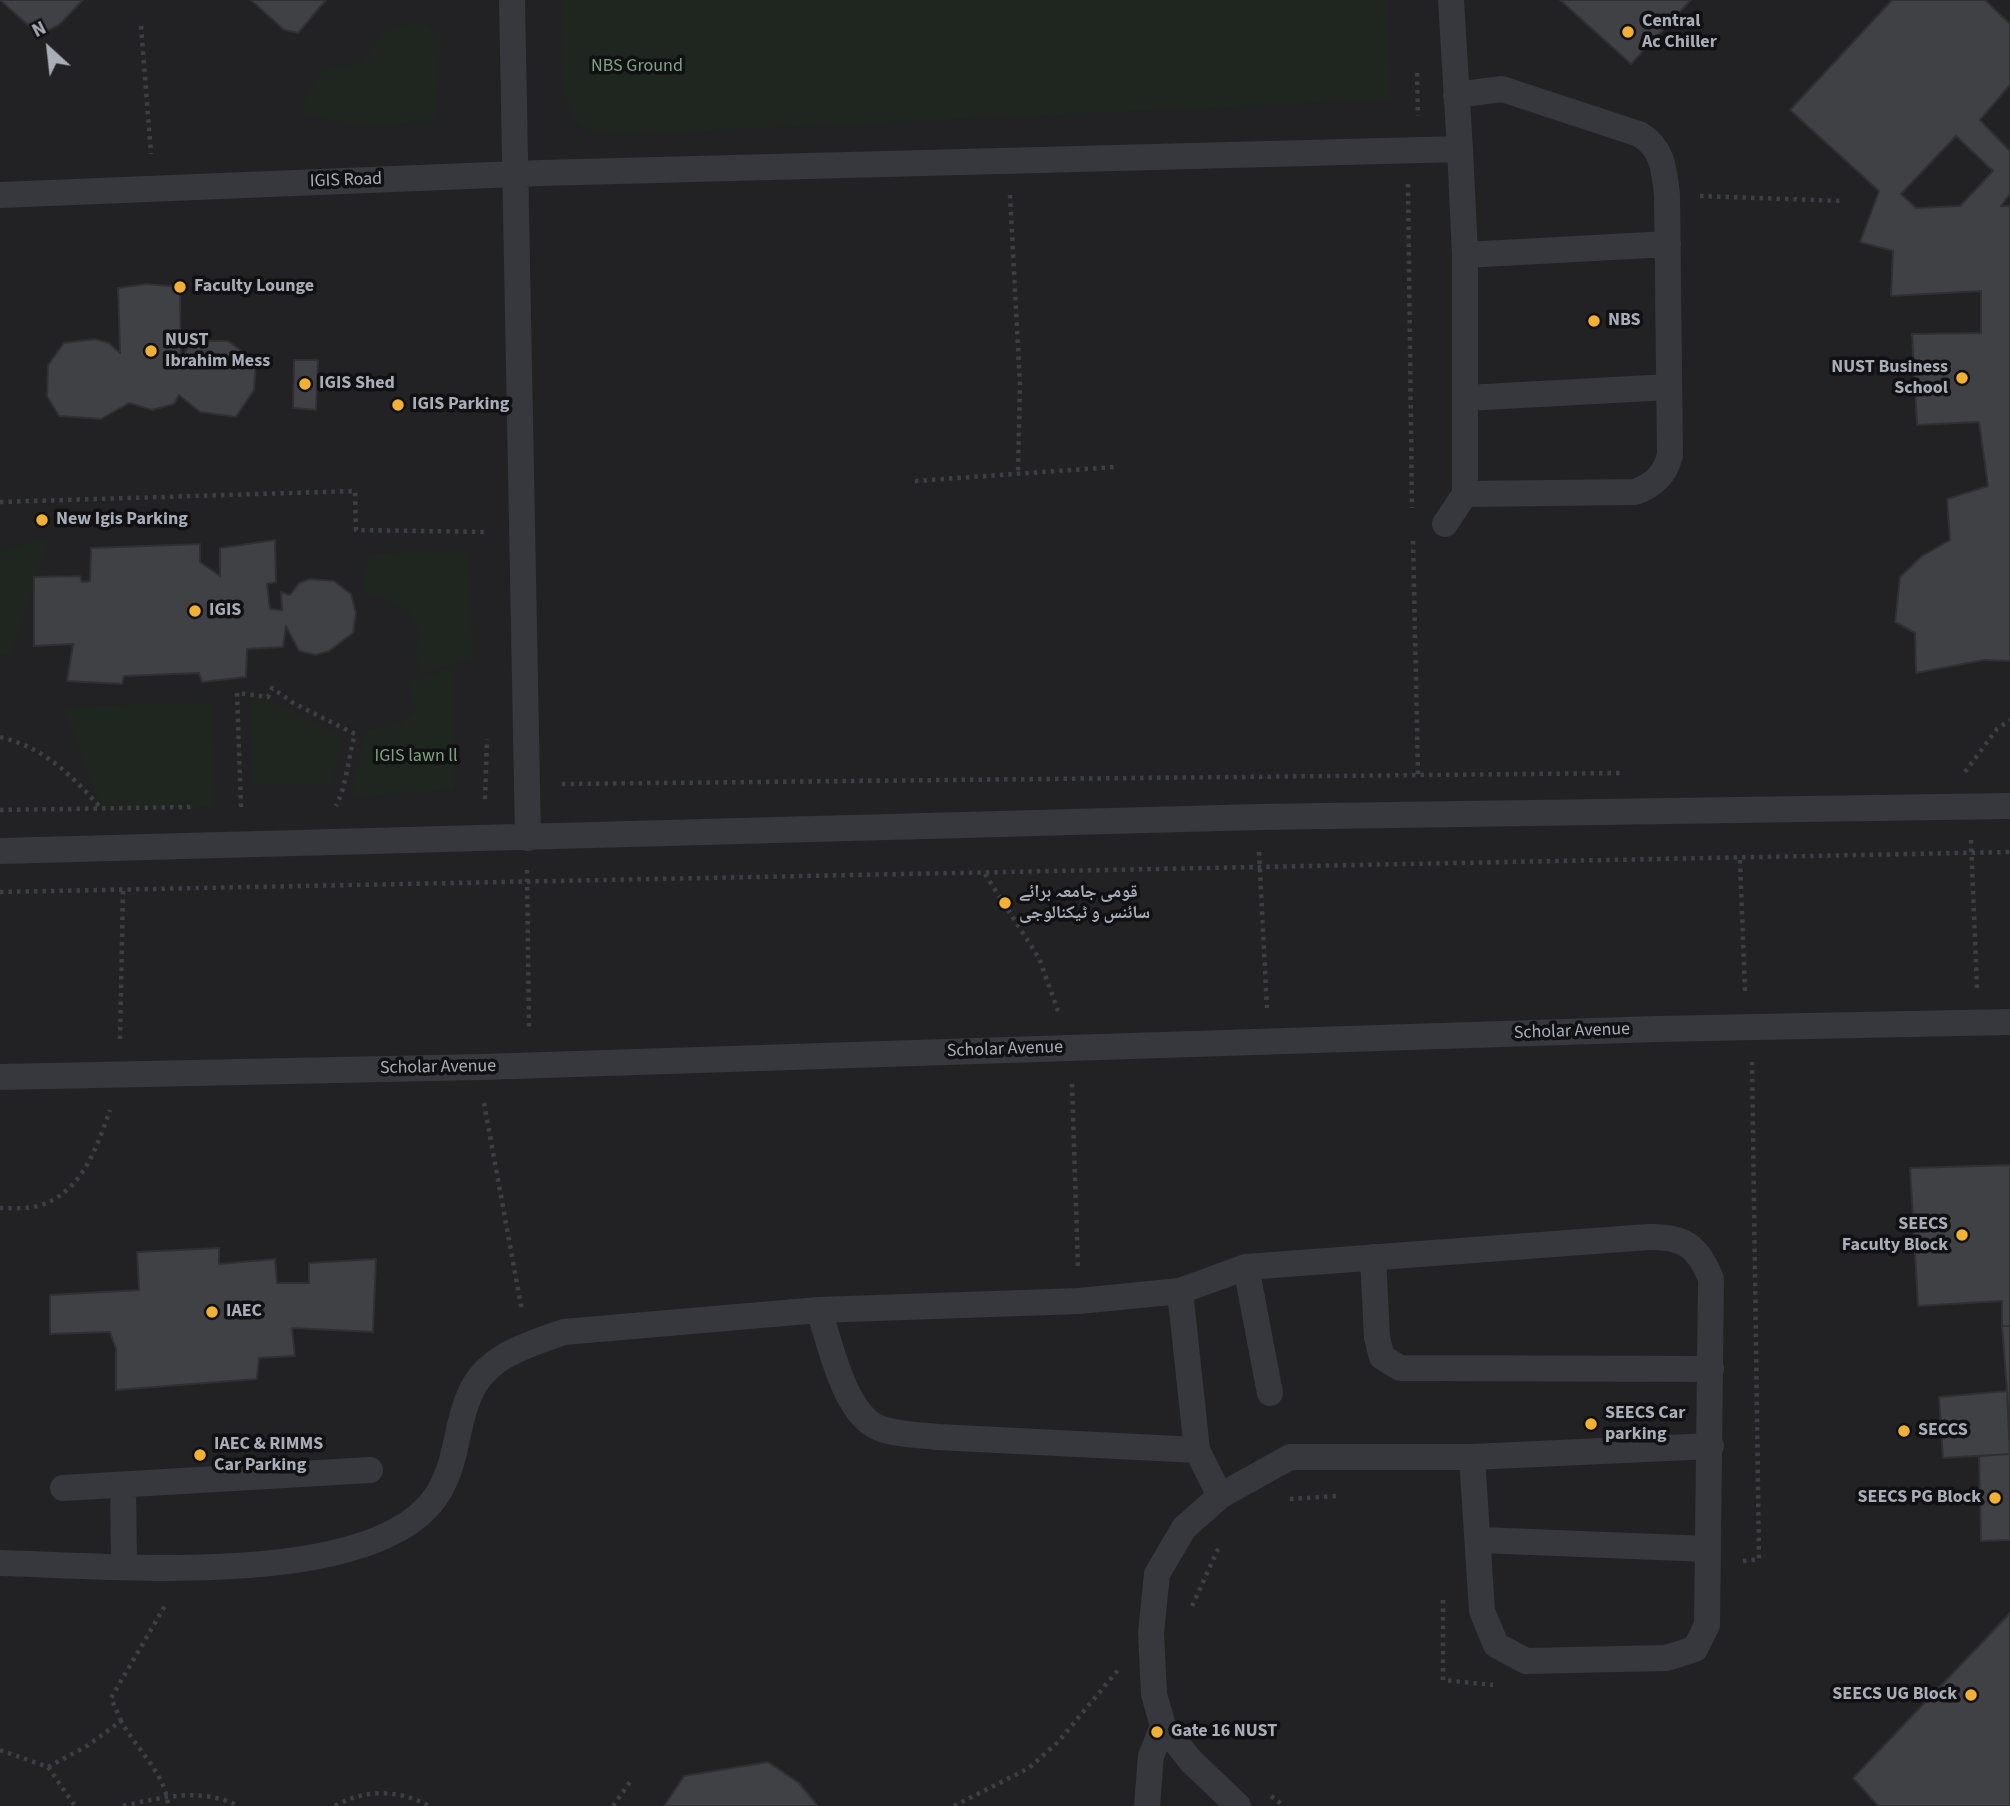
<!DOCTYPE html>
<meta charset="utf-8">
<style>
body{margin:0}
#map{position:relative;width:2010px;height:1806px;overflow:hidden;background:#161618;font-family:"Source Sans 3",sans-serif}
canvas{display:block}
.north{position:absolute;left:14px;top:14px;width:70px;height:70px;-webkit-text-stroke:5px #111113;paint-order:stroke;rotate:333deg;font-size:19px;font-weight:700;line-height:28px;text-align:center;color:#a8adb8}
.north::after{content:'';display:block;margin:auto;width:24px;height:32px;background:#a8adb8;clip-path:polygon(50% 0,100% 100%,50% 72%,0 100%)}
</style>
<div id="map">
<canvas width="2010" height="1806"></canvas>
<div class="north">N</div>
</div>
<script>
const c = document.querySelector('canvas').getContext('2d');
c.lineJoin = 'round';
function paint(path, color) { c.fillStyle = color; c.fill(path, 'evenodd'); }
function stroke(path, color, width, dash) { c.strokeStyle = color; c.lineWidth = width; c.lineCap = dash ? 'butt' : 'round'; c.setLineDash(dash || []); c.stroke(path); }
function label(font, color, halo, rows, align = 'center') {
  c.font = font + ' "Source Sans 3","Noto Naskh Arabic",sans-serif'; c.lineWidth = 7; c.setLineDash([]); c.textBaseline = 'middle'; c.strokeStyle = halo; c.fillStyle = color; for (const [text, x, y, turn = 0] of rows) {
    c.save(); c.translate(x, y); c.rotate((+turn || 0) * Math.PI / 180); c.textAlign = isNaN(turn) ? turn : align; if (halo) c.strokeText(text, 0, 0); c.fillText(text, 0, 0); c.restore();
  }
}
paint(new Path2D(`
 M0,0H2010V1806H0Z`), '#222225');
paint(new Path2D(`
 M562,0H1387L1390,99L608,135C597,133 587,131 578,123C556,101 563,31 562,0Z
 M423,23L441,36L435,120L359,126L301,113L307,91L323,70L363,62C379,35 388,24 423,23Z
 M50,538L11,654L0,655V551Z
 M468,550L473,658L423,673L413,652L420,640C410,601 398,603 363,592L369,554Z
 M453,668L455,790L351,796L366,731L400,724L417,710L408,683Z
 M251,692L341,737L333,783H254Z
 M212,702L215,807L101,808L63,707Z`), '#1e261f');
const building = new Path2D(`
 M0,0H83L59,25L39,35Z
 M251,0H326L298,33L284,30Z
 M1560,0H1691L1631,64Z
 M1892,0H1985L2010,24V85L1980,120L2010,151V194L2001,206H2010V661L1984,660L1916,673L1915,633L1895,622L1900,577L1922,556L1950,540L1947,499L1988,486L1979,422L1917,425L1912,334L1981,333V291L1891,296L1893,251L1860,242L1879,191L1790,110ZM1956,136L1993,171L1960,206L1916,208L1901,194Z
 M146,284L180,287L181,366L186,350L197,341H228L256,361L254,390L236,417L200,412L179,395L174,404L152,410L129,403L101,419L59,416L47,396L48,365L64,343L95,339L109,343L120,353L118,288Z
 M294,360H318L316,410L293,408Z
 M275,540L276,582L267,584L270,609L282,610L281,592L290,595L299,583L310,579L334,581L351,594L356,613L353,633L329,651L316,655L299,651L286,626L283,647L247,649L246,677L202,682L199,673L124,676L122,684L67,681L73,644L34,646V577L80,576L82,582L90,581L91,548L200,544V562L220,576V548Z
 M2010,1165V1326H2002V1301L1918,1306L1910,1168Z
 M219,1248V1264L275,1259L277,1283H309V1263L376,1259L373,1332L292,1328L295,1356L259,1358L257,1379L116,1390V1349L110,1332L50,1334V1295L139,1290L137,1252Z
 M2002,1326H2010V1440L2007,1391Z
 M2007,1391L2010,1454L1943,1458L1939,1397Z
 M2010,1454V1540L1981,1541L1979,1456Z
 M2010,1613V1806H1878L1853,1778Z
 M768,1762L799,1783L818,1806H664L684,1776Z`);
paint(building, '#404145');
stroke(building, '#303034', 2);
stroke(new Path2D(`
 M141,26L151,154
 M1417,73L1418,116
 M1408,184L1412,508
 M1010,195L1020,385L1018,473
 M1700,196L1844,201
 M915,481L1114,467
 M0,502L355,491L356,530L486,532
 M1413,541L1418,774
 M0,737C45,748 70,774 100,807
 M1965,772L1997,729L2010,720
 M562,784L1621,773
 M485,799L487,739
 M241,807L237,693L268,697L272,688L295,704L355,734C348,758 347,784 336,806
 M0,810L191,807
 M1971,840L1977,988
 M1259,852L1267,1008
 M1740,860L1745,991
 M527,870L529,1029
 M985,874L1039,958L1059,1014
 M0,892L2010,852
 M120,1039L123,890
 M1072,1084L1078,1268
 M484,1103L522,1311
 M0,1208C12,1208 27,1209 38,1206C82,1193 96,1149 110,1110
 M1290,1499L1337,1496
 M1743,1561L1759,1559L1752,1062
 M1443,1600V1680L1493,1685
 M1192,1606L1219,1547
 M121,1721L111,1698L166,1604
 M0,1750L48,1767L87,1746L121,1721C135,1747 167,1776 168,1806
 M48,1767L75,1806
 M1271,1796L1284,1806
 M123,1806C164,1797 199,1787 239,1806
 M335,1806C364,1789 399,1789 429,1806
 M613,1806L632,1779
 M954,1806L1029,1768L1058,1742L1118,1670`), '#3d3f44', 4.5, [3.5, 5]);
stroke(new Path2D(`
 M512,0L528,838
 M1456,95L1502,89L1639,134C1663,148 1664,169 1667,195L1670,455C1665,475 1654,485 1635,492L1465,494
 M0,195L541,173L1460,149L1451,0
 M1465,255L1668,244
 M1466,398L1669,387
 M1445,524L1465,494V255L1460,149
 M0,851L1258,817L2010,806
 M0,1077L482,1067L1657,1029L2010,1022
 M1373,1257L1377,1338L1382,1357L1400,1368L1711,1369
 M1246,1267L1270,1393
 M1180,1291L1197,1450L1220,1496
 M819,1310C830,1343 844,1414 879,1428C898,1435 919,1435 938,1437L1197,1450
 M123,1485L124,1566
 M63,1488L370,1470
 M1480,1540L1708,1549
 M0,1563C103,1565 383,1593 440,1490C458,1458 456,1424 470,1394C486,1356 529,1344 564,1332L819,1310L1079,1301L1180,1291L1246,1267L1648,1237C1684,1236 1698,1246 1711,1279L1707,1625L1695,1649L1666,1658L1526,1661L1496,1645L1482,1611L1472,1457
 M1163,1726L1191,1761L1238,1806
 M1147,1806L1151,1756L1163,1726L1154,1694L1151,1633L1157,1574L1184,1528L1220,1496L1290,1457H1472L1711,1446`), '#37383d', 26);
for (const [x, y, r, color] of [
 [1628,32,7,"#f2b134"],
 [180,287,7,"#f2b134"],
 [1594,321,7,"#f2b134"],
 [151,351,7,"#f2b134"],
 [1962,378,7,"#f2b134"],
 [305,384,7,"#f2b134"],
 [398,405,7,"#f2b134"],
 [42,520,7,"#f2b134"],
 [195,611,7,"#f2b134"],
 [1005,903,7,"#f2b134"],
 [1962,1235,7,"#f2b134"],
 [212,1312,7,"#f2b134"],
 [1591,1424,7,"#f2b134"],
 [1904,1431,7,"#f2b134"],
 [200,1455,7,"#f2b134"],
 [1995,1498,7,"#f2b134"],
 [1971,1695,7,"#f2b134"],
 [1157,1732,7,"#f2b134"]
]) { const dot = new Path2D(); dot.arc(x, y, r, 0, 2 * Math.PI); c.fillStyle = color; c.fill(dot); stroke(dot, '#111113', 2.5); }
label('bold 18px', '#a8adb8', '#111113', [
 ["Central",1642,22],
 ["Ac Chiller",1642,43],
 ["Faculty Lounge",194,287],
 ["NBS",1608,321],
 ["NUST",165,341],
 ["Ibrahim Mess",165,362],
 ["NUST Business",1948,368,"right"],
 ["School",1948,389,"right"],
 ["IGIS Shed",319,384],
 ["IGIS Parking",412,405],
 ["New Igis Parking",56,520],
 ["IGIS",209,611],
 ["قومی جامعہ برائے",1019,893],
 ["سائنس و ٹیکنالوجی",1019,914],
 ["SEECS",1948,1225,"right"],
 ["Faculty Block",1948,1246,"right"],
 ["IAEC",226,1312],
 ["SEECS Car",1605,1414],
 ["parking",1605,1435],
 ["SECCS",1918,1431],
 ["IAEC & RIMMS",214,1445],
 ["Car Parking",214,1466],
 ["SEECS PG Block",1981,1498,"right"],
 ["SEECS UG Block",1957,1695,"right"],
 ["Gate 16 NUST",1171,1732]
], 'left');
label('18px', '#7fa381', '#111113', [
 ["NBS Ground",637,67],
 ["IGIS lawn ll",416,757]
]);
label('18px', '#a8adb8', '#111113', [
 ["IGIS Road",346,181,-2],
 ["Scholar Avenue",1572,1032,-2],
 ["Scholar Avenue",1005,1050,-2],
 ["Scholar Avenue",438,1068,-1]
]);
</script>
